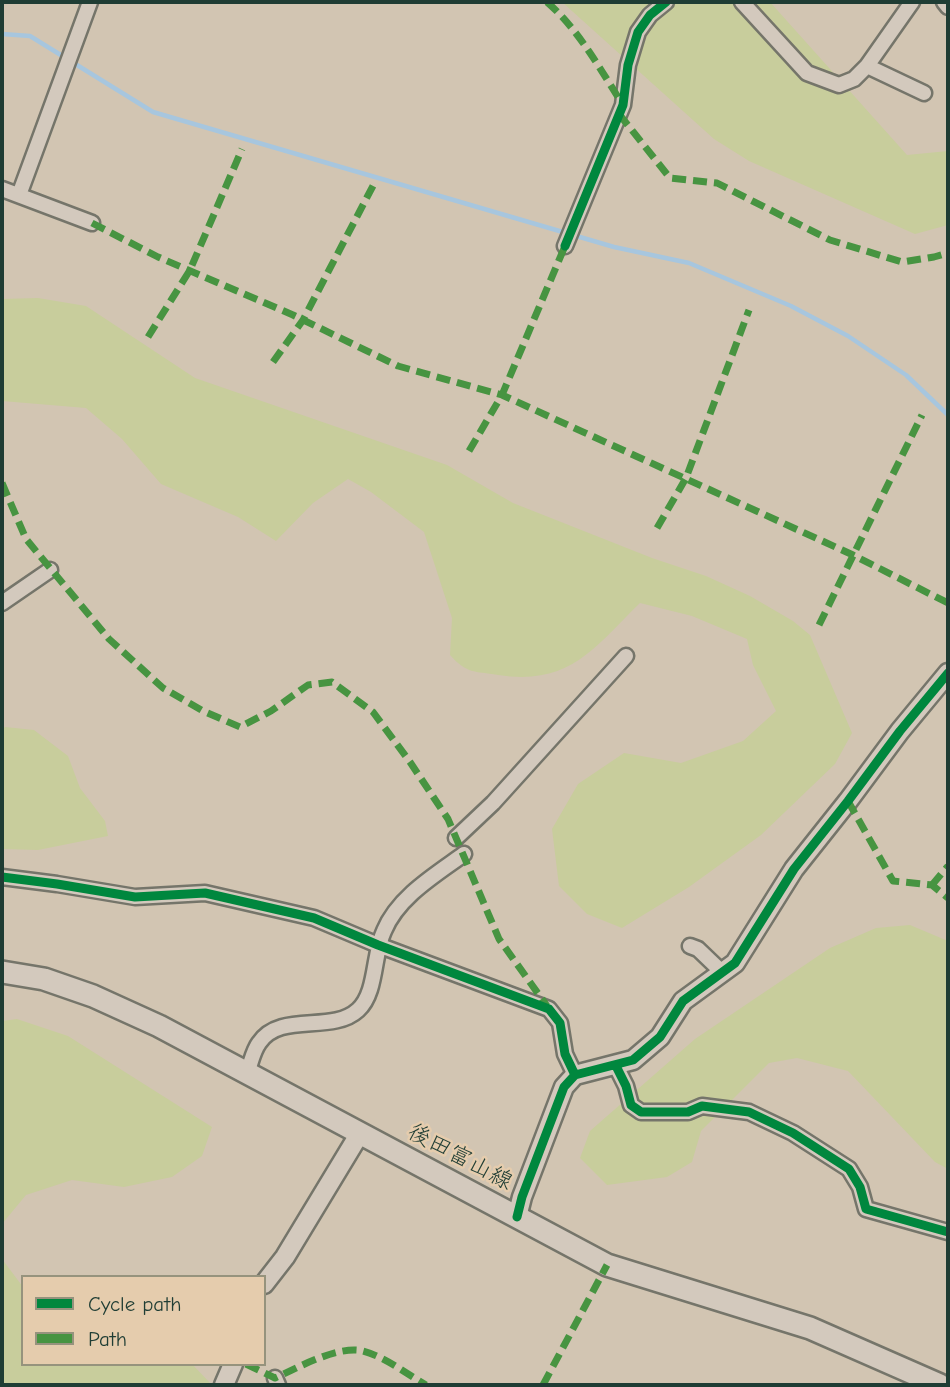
<!DOCTYPE html>
<meta charset="utf-8">
<style>
body{margin:0}
#map{position:relative;width:950px;height:1387px;overflow:hidden;background:#d2c5b2;font-family:"Comic Neue",sans-serif}
canvas{display:block}
.frame{position:absolute;inset:0;border:4px solid #1f3d34;pointer-events:none}
.legend{position:absolute;left:21px;top:1275px;width:245px;height:91px;box-sizing:border-box;background:#e5ccad;border:2px solid #96937d;margin:0;padding:9px 12px;list-style:none;font-size:21px;color:#1f3d34}
.legend li{display:flex;align-items:center;gap:14px;height:35px}
.legend b{width:35px;border:2px solid #96937d}
</style>
<div id="map">
<canvas width="950" height="1387"></canvas>
<div class="frame"></div>
<ul class="legend">
<li><b style="height:9px;background:#00873e"></b>Cycle path</li>
<li><b style="height:9px;background:#479441"></b>Path</li>
</ul>
</div>
<script>
const c = document.querySelector('canvas').getContext('2d');
c.lineJoin = 'round';
function paint(path, color) { c.fillStyle = color; c.fill(path, 'evenodd'); }
function stroke(path, color, width, dash) { c.strokeStyle = color; c.lineWidth = width; c.lineCap = dash ? 'butt' : 'round'; c.setLineDash(dash || []); c.stroke(path); }
function label(font, color, halo, rows, align = 'center') {
  c.font = font + ' "Comic Neue","Klee One",sans-serif'; c.lineWidth = 5; c.setLineDash([]); c.textBaseline = 'middle'; c.strokeStyle = halo; c.fillStyle = color; for (const [text, x, y, turn = 0] of rows) {
    c.save(); c.translate(x, y); c.rotate((+turn || 0) * Math.PI / 180); c.textAlign = isNaN(turn) ? turn : align; if (halo) c.strokeText(text, 0, 0); c.fillText(text, 0, 0); c.restore();
  }
}
paint(new Path2D(`
 M562,2H770L907,155L948,151V225L915,234L749,161L714,139Z
 M38,298L86,306L195,378L447,465L513,503L652,558L706,576L750,596L793,621L810,635L852,733L835,764L761,835L689,887L622,928L587,914L559,886L552,829L578,784L624,753L681,763L743,741L776,711L753,665L747,639L692,616L640,603C594,648 570,686 498,675C474,671 467,674 450,655L452,618L424,532L371,492L348,479L313,503L276,541L238,517L161,484L122,439L86,408L2,401V299Z
 M5,727L34,730L68,756L80,788L105,821L108,836L38,850L2,849V730Z
 M910,925L948,941V1169L935,1162L848,1071L797,1058L769,1063L701,1131L692,1162L667,1177L607,1185L580,1158L590,1131L695,1039L830,948L876,928Z
 M17,1019L68,1036L212,1127L202,1156L172,1177L124,1187L72,1180L26,1195L2,1224V1021Z
 M2,1259L23,1287V1364H192L212,1385H2Z`), '#c8cd9c');
stroke(new Path2D(`
 M2,34L30,36L153,112L614,247L689,263L791,306L848,336L906,375L948,415`), '#a7c6de', 4.5);
const minor = new Path2D(`
 M742,2L807,73L839,85L854,79L867,66L912,2
 M944,2L948,7
 M867,66L924,93
 M2,189L92,223
 M19,195L90,2
 M565,246L623,105L628,65L638,32L650,15L666,2
 M2,603L50,570
 M456,838L493,803L626,656
 M2,877L57,884L135,897L205,893L314,918L378,945L549,1009L560,1023L565,1054L575,1075
 M690,946L698,949L723,973
 M616,1066L626,1086L631,1105L641,1112H688L702,1106L749,1112L793,1133L849,1169L860,1187L866,1209L948,1232
 M247,1073C251,1063 253,1051 259,1043C280,1011 332,1034 358,1010C377,993 373,954 384,931C398,897 435,875 464,854
 M275,1378L278,1385`);
const tertiary = new Path2D(`
 M517,1217L522,1197L564,1087L575,1075L633,1060L660,1037L683,1001L735,963L794,869L848,801L900,731L948,673
 M264,1284L285,1257L360,1133
 M224,1385L233,1364`);
const secondary = new Path2D(`
 M2,972L44,979L93,996L159,1026L607,1265L810,1328L940,1385`);
stroke(minor, '#75756a', 19);
stroke(tertiary, '#75756a', 23);
stroke(secondary, '#75756a', 26);
stroke(minor, '#d3c9bd', 14);
stroke(tertiary, '#d3c9bd', 18);
stroke(secondary, '#d3c9bd', 21);
stroke(new Path2D(`
 M547,2C579,30 600,69 623,105
 M619,114L670,178L717,183L830,240L902,262L934,257L948,253
 M92,223L158,257L293,315L398,366L502,395L853,555L948,603
 M148,337L190,270L242,149
 M273,362L303,320L376,180
 M469,451L502,395L565,246
 M2,483L26,539L109,639L163,688L203,711L240,727L271,711L308,685L332,682L373,712L410,762L448,819L499,939L547,1006
 M657,528L686,478L749,310
 M819,625L922,415
 M848,801L893,881L932,885L948,898
 M932,885L948,866
 M246,1364L275,1378C297,1368 338,1345 363,1351C385,1357 407,1374 426,1385
 M543,1385L607,1265`), '#479441', 7, [14, 7]);
stroke(new Path2D(`
 M565,246L623,105L628,65L638,32L650,15L666,2
 M2,877L57,884L135,897L205,893L314,918L378,945L549,1009L560,1023L565,1054L575,1075
 M616,1066L626,1086L631,1105L641,1112H688L702,1106L749,1112L793,1133L849,1169L860,1187L866,1209L948,1232
 M517,1217L522,1197L564,1087L575,1075L633,1060L660,1037L683,1001L735,963L794,869L848,801L900,731L948,673`), '#00873e', 9);
label('23px', '#1f3d34', '#e5ccad', [
 ["後田富山線",460,1157,28]
]);
</script>
